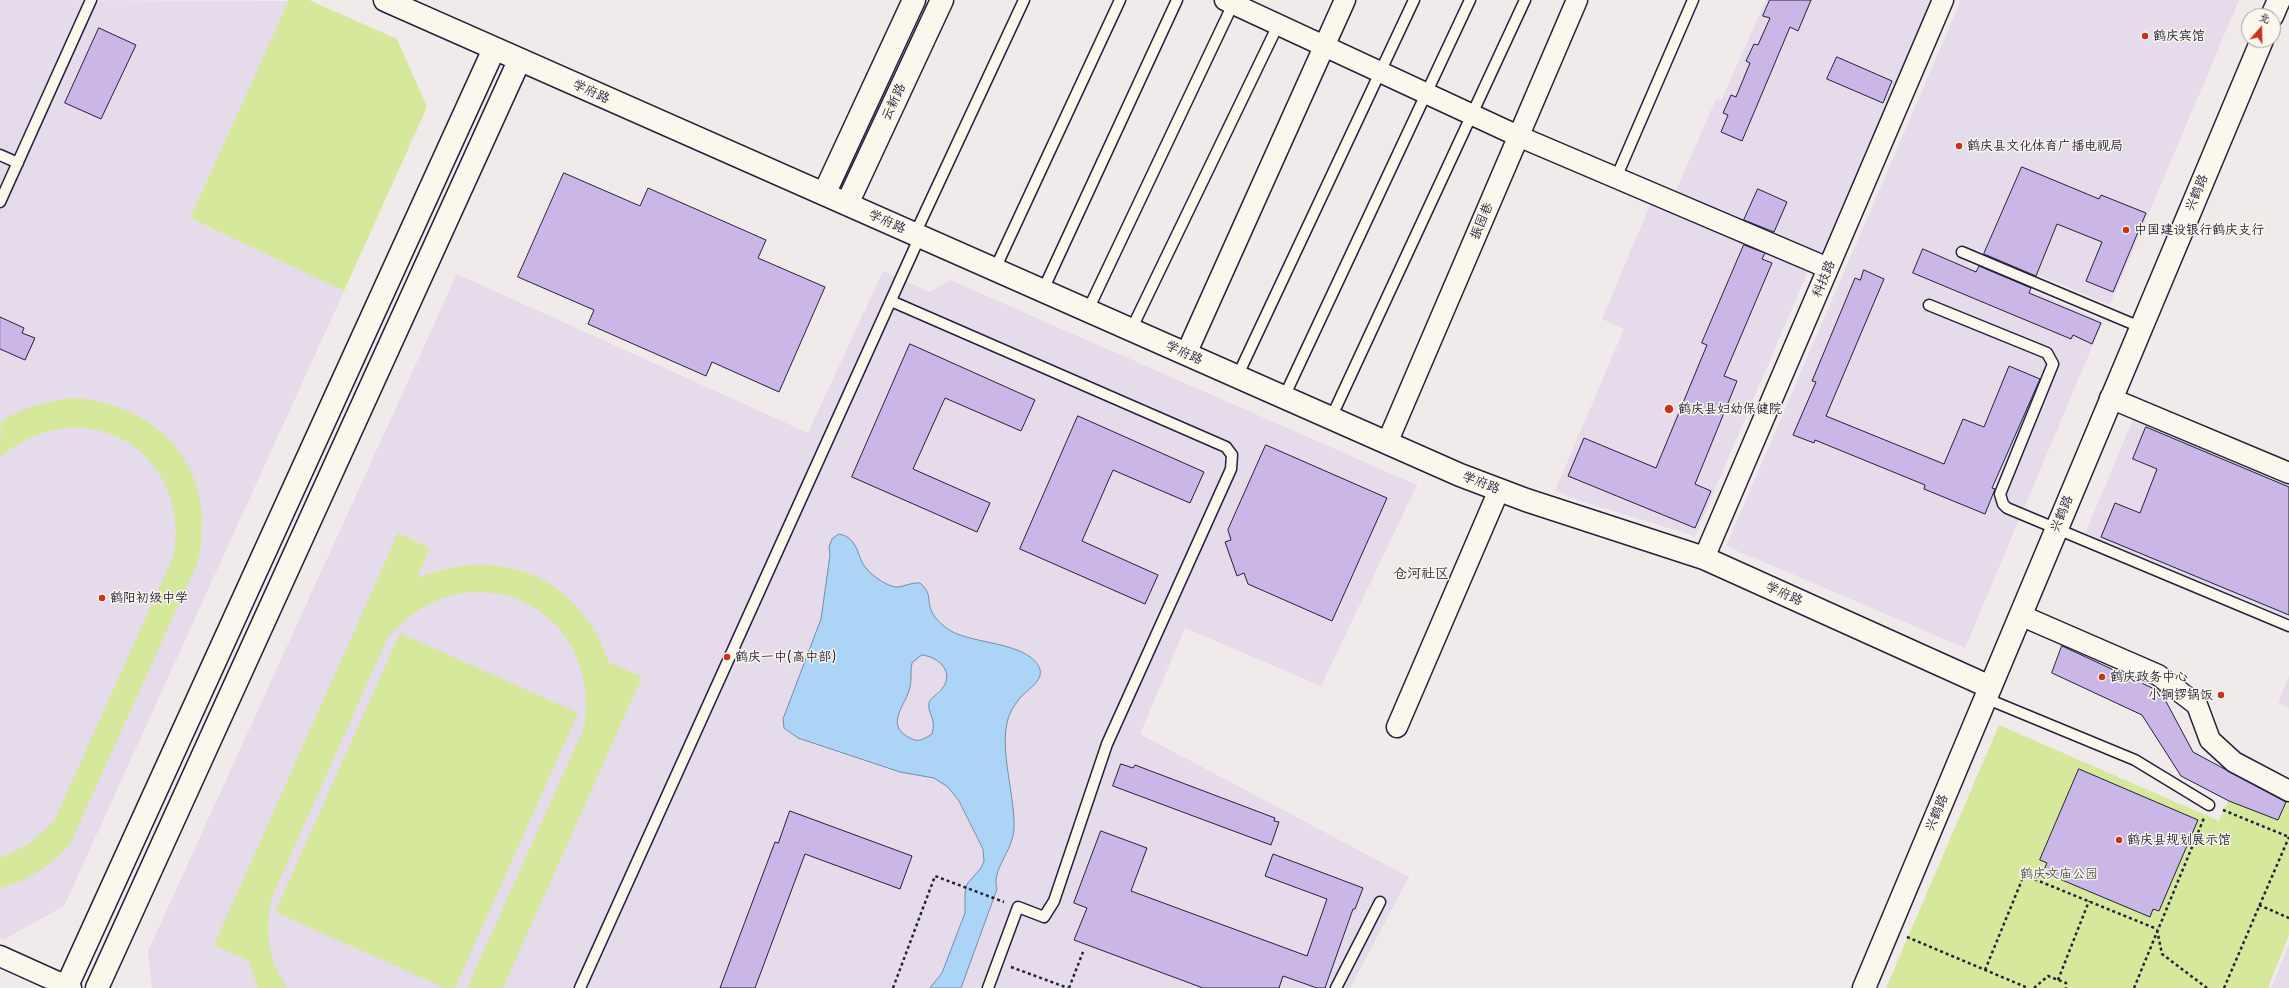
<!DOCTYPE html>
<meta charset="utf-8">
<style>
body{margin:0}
#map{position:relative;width:2289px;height:988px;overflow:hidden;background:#f1eaeb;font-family:"Playpen Sans","LXGW WenKai TC",sans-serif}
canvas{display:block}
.north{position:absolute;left:2241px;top:8px;width:40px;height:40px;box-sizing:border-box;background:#fbf7ec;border:1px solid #a4a2a5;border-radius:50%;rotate:20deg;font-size:11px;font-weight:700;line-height:16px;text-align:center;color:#22223b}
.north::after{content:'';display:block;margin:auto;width:14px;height:18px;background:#c8321e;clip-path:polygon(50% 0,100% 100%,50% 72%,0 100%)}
</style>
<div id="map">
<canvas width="2289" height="988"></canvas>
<div class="north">北</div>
</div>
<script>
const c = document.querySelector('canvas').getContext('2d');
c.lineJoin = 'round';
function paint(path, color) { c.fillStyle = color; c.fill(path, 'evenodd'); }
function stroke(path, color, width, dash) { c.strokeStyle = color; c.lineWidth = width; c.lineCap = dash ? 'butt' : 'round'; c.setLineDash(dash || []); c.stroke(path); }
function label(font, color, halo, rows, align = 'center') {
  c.font = font + ' "Playpen Sans","LXGW WenKai TC",sans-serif'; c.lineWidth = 3; c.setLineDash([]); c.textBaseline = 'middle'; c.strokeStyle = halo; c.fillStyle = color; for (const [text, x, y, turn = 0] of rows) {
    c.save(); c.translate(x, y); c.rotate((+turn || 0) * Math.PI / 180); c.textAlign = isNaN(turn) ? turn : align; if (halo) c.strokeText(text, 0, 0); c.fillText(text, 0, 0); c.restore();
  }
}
paint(new Path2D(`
 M0,0L289,1L190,218L344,291L64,906L3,940L0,938Z
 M1766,0H1932L1824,260L1674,195L1716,99L1721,101Z
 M1961,0H2239L2110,305L1976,249L1968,264L2103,321L1965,648L1726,546Z
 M1650,205L1808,271L1695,536L1580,501L1555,491L1624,329L1602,319Z
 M883,271L930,292L950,280L1417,485L1321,686L1185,628L1140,734L1409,877L1350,988H152L148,951L457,274L808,433Z
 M2135,415L2289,480V630L2081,543Z
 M2289,676V708L2278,703Z
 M2289,944V988H2271Z`), '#e5dbea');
paint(new Path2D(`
 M289,0H309L397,39L427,107L344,291L190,218Z
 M76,398C165,407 218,473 198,562L69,846C49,866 28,881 0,888V858L29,844L54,821L174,555C191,449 82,388 0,457L1,421C26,407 48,400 76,398Z
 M398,533L430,548L417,578C502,544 579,576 610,665L611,663L642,677L503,988H467L584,728C604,605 465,543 387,639L272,897C264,930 268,959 287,988H258L249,961L214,945Z
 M400,633L578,713L455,988H445L275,912Z
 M1999,725L2219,821L2240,776L2289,799V935L2268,988H1886Z`), '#d5e89c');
const water = new Path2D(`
 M839,534C860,538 856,558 867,569C872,576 887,586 896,587C904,587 912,582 920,583C933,594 926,600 932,612C935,619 944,627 951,631C974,644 1023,642 1038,665C1047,679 1028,689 1020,698C1015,704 1010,712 1008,719C999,749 1015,795 1014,828C1013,852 991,869 997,889L961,988H930L942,973L965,913V893L967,884L981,868L984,861L983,849L959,801L948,787L934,778L900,772L798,738L784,728L783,719L821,619L830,555L829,547L832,539ZM922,655C939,657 955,672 942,689C938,694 930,698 929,703C927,714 937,718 932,734C924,739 919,743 910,738C883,725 907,704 910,687C912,679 910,671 912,663Z`);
paint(water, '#abd4f6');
stroke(water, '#748dab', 1);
const building = new Path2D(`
 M1770,0H1811L1798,31L1790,27L1742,141L1721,132L1728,115L1723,113L1731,95L1736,97L1750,63L1746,61L1754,44L1758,45L1770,18L1763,16Z
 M99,28L136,45L101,119L65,103Z
 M1837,57L1892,81L1883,103L1827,79Z
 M2022,167L2099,199L2101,195L2146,213L2113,292L2086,281L2102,242L2057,224L2036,276L1984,254Z
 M564,173L640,206L648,188L766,240L758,258L825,287L779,392L712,362L706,376L588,324L594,310L518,277Z
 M1758,189L1787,202L1774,232L1744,220Z
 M1744,245L1765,253L1762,259L1772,263L1724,376L1737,381L1695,484L1711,491L1695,528L1568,476L1584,438L1656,468L1707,345L1702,343Z
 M1923,249L1976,272L1979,266L2031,288L2029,293L2101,323L2092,344L2073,335L2071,339L1913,273Z
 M1864,270L1884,279L1826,416L1944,464L1963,419L1984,427L2009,366L2040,379L1992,488L1995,489L1985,514L1924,489L1925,485L1815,440L1814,443L1793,435L1816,382L1812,381L1855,278L1860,280Z
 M0,317L24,328L22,333L35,338L25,360L0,349Z
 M910,344L1035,400L1021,431L945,398L913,469L990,503L977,532L852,477Z
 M1078,416L1204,472L1190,503L1113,470L1082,541L1158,575L1145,604L1020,549Z
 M2146,427L2289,487V615L2101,537L2115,503L2140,513L2157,469L2133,459Z
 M1266,445L1387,498L1332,621L1248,584L1244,573L1237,576L1225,542L1231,540L1228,530Z
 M2062,646L2161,692L2193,752L2286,802L2278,820L2229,801L2181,776L2142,715L2052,673Z
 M1121,764L1133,768L1135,765L1275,818L1274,821L1279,822L1271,845L1113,786Z
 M2079,769L2198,820L2159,911L2153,909L2150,917L2043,872L2047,863L2040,860Z
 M790,811L912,856L900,889L805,854L755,988H720L775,842L778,843Z
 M1101,831L1147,848L1131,891L1307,956L1327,899L1265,876L1273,854L1363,888L1355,909H1353L1325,988H1317L1283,976L1279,988H1203L1074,940L1087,908L1074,903Z`);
paint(building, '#cab7e8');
stroke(building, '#22223b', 1);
const service = new Path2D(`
 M0,155L18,163
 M1616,178L1693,0
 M0,202L91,0
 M915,234L1024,0
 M1962,252L2140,327
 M995,269L1120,0
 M1043,290L1177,0
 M891,301L1226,447L1232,455L1231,469L1107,744L1054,901L1044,917L1018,907L988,988
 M1929,305L2047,353L2053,364L2000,494L2003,504L2007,508L2289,626
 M1088,310L1233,4
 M1131,330L1278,25
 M1237,377L1414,0
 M1284,397L1470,0
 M1331,418L1525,0
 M1985,698L2135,760L2209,805
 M580,988L920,236
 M1336,988L1380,902`);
const minor = new Path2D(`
 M1225,0L1518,136L1828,268
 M1186,354L1345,0
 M2110,398L2289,473
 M1387,443L1577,0
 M1704,558L1943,0
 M2020,615L2158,675L2197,705L2210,740L2234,762L2289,791
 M1397,727L1499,490
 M0,956L71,988`);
const tertiary = new Path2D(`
 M385,0L1460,475L1526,500L1704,558L1990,687
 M824,194L914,0
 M847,204L942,0
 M66,988L494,49
 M97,988L519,61`);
const secondary = new Path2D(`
 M2272,16L2279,0
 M1864,988L2262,40`);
stroke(service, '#22223b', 13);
stroke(minor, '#22223b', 23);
stroke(tertiary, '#22223b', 25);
stroke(secondary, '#22223b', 25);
stroke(new Path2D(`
 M2223,810L2289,837
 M2259,905L2289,918
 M2157,930L2162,954L2207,988
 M1907,937L2028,988
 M1011,967L1068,988
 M1985,970L2024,875L2157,929
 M2058,980L2089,901
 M893,988L935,876L1004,902
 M1069,988L1083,952
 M2034,988L2048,976L2066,983V988
 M2134,988L2204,818
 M2224,988L2289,837`), '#22223b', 2.5, [3, 3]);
stroke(service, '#fbf7ec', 10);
stroke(minor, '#fbf7ec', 20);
stroke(tertiary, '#fbf7ec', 22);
stroke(secondary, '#fbf7ec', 22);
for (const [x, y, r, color] of [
 [2145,36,4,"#c8321e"],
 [1959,146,4,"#c8321e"],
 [2126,230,4,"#c8321e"],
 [1669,409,5,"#c8321e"],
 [102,598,4,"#c8321e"],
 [727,657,4,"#c8321e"],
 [2102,677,4,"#c8321e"],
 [2221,695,4,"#c8321e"],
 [2119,840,4,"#c8321e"]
]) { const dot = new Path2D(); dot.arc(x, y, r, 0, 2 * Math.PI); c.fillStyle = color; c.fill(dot); stroke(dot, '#fbf7ec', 1.5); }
label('13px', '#22223b', '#fbf7ec', [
 ["鹤庆宾馆",2153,36],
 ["鹤庆县文化体育广播电视局",1967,146],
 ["中国建设银行鹤庆支行",2134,230],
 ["鹤庆县妇幼保健院",1678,409],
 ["鹤阳初级中学",110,598],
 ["鹤庆一中(高中部)",735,657],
 ["鹤庆政务中心",2110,677],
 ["小铜锣锅饭",2213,695,"right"],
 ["鹤庆县规划展示馆",2127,840]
], 'left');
label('13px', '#22223b', '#fbf7ec', [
 ["学府路",591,92,24],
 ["云新路",894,102,-65],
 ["兴鹤路",2197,193,-67],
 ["振园巷",1482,221,-67],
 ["学府路",887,222,24],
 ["科技路",1824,279,-67],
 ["学府路",1184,353,24],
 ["学府路",1481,483,21],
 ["兴鹤路",2062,514,-67],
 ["学府路",1784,594,24],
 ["兴鹤路",1937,813,-67]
]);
label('13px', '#4f5453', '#fbf7ec', [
 ["鹤庆文庙公园",2059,874]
]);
label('14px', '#22223b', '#fbf7ec', [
 ["仓河社区",1421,574]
]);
</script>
